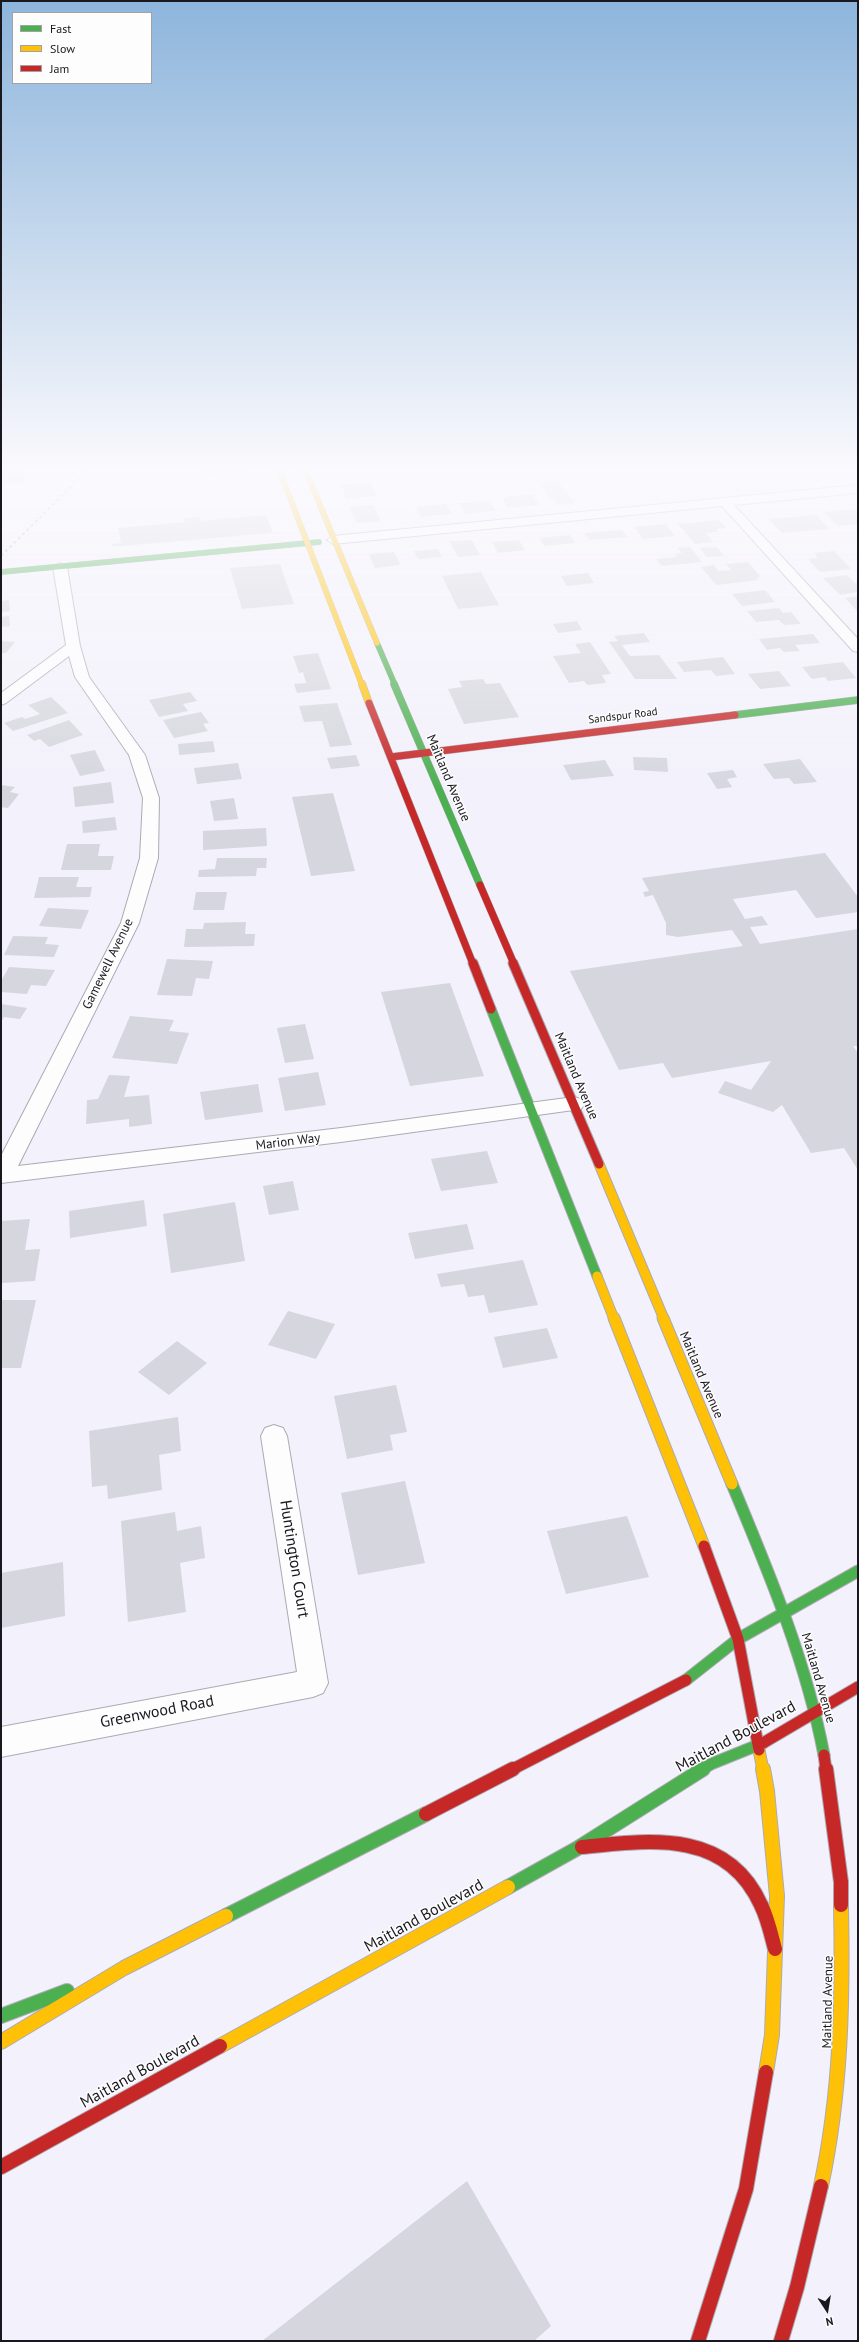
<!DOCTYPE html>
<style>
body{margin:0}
#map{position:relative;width:859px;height:2342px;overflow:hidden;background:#f3f1fb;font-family:"PT Sans",sans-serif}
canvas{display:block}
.frame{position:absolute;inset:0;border:2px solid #19181f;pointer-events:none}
.legend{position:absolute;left:12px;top:12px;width:140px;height:72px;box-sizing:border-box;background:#fdfdfd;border:1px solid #a2a1a4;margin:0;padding:5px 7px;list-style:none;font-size:12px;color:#19181f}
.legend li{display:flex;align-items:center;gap:8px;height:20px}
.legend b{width:20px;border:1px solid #a2a1a4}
.north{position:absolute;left:807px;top:2290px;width:40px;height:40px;-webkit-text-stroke:3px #fdfdfd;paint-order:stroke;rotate:168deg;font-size:11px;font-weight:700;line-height:16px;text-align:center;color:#19181f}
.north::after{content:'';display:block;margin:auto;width:14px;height:18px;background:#19181f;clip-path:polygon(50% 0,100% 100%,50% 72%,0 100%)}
</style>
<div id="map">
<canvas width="859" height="2342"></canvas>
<div class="frame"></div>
<ul class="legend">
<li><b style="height:5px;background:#4caf50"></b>Fast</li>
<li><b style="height:5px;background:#ffc107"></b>Slow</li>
<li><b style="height:5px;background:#c62828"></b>Jam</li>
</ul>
<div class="north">N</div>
</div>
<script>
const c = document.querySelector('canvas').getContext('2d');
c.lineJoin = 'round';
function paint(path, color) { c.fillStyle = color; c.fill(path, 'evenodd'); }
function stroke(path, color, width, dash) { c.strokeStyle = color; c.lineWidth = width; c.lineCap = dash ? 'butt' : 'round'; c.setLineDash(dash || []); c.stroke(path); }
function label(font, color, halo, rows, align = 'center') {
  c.font = font + ' "PT Sans",sans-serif'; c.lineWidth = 3; c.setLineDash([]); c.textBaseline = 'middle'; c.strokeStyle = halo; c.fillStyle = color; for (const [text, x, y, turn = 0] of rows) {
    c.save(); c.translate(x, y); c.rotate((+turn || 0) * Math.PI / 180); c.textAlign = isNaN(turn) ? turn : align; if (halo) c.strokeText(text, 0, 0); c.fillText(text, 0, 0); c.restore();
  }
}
paint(new Path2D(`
 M1,464H23L25,483L1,485Z
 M204,464H257L259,468L208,475Z
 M558,480L574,503L558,505L554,498L550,499L538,481Z
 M370,482L377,496L346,499L340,484Z
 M532,494L539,505L508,508L502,497Z
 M490,501L496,511L465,514L459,503Z
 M446,504L452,514L421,517L415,507Z
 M373,505L381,521L357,523L349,507Z
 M858,509V524L838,526L824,512Z
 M266,515L273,533L121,546H112L111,544L121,543L118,528L185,522L184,518L199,517L200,521Z
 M816,515L830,529L782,533L769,519Z
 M719,520L726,528L716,529L719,532L706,533L713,542L695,544L678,524Z
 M666,524L675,536L643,539L634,527Z
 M622,530L627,537L589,540L584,533Z
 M570,535L575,543L544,546L539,538Z
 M472,540L480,555L458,557L449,541Z
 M519,540L525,550L498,553L492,542Z
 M690,547L702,562L662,566L656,559L678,557L675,554L682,553L677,548Z
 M717,547L724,556L707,557L700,548Z
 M438,549L442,557L418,559L414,551Z
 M834,551L851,569L820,572L808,559L818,558L814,553Z
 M394,552L401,565L375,568L369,554Z
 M748,562L761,577L756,578L759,580L716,585L701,567L714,565L718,571L731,570L726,564Z
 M280,564L294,604L242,609L230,568Z
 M481,572L499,605L458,609L442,576Z
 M588,573L594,583L567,586L561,576Z
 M847,575L855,583L858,582V592L840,595L823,578Z
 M765,590L775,602L742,606L732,594Z
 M858,596V612L845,598Z
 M9,600L10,611L1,612V601Z
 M779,608L783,613L791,612L801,624L784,625L779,620L756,622L747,611Z
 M9,616L10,626L1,627V617Z
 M577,621L582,630L558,633L553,624Z
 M644,633L650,642L622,645L630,656L659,655L677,679H635L609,642L618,641L614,636Z
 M813,634L820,643L795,645L800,651L784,652L780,648L767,650L759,639Z
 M1,641L15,642L6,653H1Z
 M590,642L611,674L602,675L606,683L587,685L584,681L569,683L553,656L581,653L575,644Z
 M318,653L331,689L297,693L294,684L306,683L303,672L299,673L293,656Z
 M723,657L735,674L716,676L711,670L684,672L677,662Z
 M843,662L856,678L828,681L825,677L812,679L802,667Z
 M779,671L791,686L760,689L748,674Z
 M483,679L486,684L500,683L519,717L464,724L448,689L462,687L459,681Z
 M190,692L197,701L183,704L188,711L159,717L149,700Z
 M51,697L68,713L13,731L4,723L22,717L25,719L40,714L28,705Z
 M337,703L352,745L330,747L322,721L304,722L299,706Z
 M201,712L209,723L203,724L208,731L174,738L163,720Z
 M69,720L83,735L49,747L40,739L34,741L27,735Z
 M213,741L215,752L179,755L178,744Z
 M95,750L105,771L80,776L70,755Z
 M356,755L360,766L331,769L327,758Z
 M633,757L667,758L668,772L634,770Z
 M800,759L817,782L794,784L789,778L774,779L763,764Z
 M605,760L614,776L571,780L563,765Z
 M238,763L242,779L197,784L194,768Z
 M733,770L737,777L727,779L732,787L717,789L707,773Z
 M111,782L114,803L75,807L73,787Z
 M1,785L15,787L10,792L19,794L8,808L1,807Z
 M333,793L355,871L311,876L292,797Z
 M234,798L238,819L214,821L210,801Z
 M115,817L117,830L83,833L82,821Z
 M266,828L267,846L203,850V831Z
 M67,844H100L98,856H114L111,870H61Z
 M825,853L858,897V912L816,918L796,890L733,899L745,919L762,916L768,925L750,927L760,944L858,929V1046H853L858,1053V1170L844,1148L811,1153L782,1105L773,1112L718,1093L725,1081L751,1090L771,1061L672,1078L663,1063L619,1070L570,971L743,946L732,930L678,937L666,935V923L653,895L645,897L643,892L649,891L642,878Z
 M217,858H267L266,868H257L256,876L198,877L199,870L215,869Z
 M39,877H79L76,887H92L90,897L34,898Z
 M196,892H227L224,910H193Z
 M48,908L89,910L81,929L39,926Z
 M246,922L245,934H255L254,946L184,947L186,929H203L204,923Z
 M13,936L48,937L45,944L59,945L54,957L4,955Z
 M167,959L213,961L209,979L196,978L192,996L157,995Z
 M9,967L55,970L46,986L31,985L27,994L1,992V981Z
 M450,983L484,1076L410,1086L381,992Z
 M1,1004L27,1008L20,1019L4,1017L1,1022Z
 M130,1016L174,1020L169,1031L189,1033L177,1064L112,1058Z
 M305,1024L314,1059L285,1063L277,1028Z
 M318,1072L326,1105L285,1111L278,1078Z
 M109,1075L130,1076L124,1097L149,1095L152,1124L129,1127V1119L86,1124L87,1100L98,1099Z
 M258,1084L263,1112L205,1120L200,1092Z
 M487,1151L498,1183L441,1191L431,1159Z
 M293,1181L299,1210L269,1215L263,1186Z
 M144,1200L147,1226L70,1238L69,1211Z
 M235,1202L245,1261L171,1273L163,1214Z
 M30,1219L25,1250L40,1249L35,1281L1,1283V1221Z
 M467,1224L474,1249L415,1259L408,1233Z
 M523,1260L538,1305L489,1313L484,1295L468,1297L464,1284L441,1287L437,1274Z
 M1,1300H36L21,1368H1Z
 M288,1311L335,1324L316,1359L268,1345Z
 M547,1328L558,1358L503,1368L494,1337Z
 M177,1341L207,1363L169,1395L138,1372Z
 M396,1385L407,1432L390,1435L393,1450L347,1459L334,1396Z
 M178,1417L181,1451L159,1455L162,1490L108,1499L107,1485L92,1487L89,1431Z
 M405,1481L425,1563L358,1575L341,1493Z
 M175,1512L177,1531L201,1526L205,1558L180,1563L186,1612L128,1622L121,1521Z
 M627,1516L649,1577L566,1594L547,1531Z
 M63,1562L65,1616L1,1628V1573Z
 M467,2181L551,2326L534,2341H262Z`), '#d6d6de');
const street = new Path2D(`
 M858,485V493L734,505L858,639V652L853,651L722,506L333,544L327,540L333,536Z
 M60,563L67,567L80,646L89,677L145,755L159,798L158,858L139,923L18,1166L341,1128L574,1097L581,1099L585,1104L581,1109L341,1142L1,1183V1156L121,923L140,858L143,798L129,755L75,677L69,656L6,703L1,705V693L66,645L53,567Z
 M274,1425L283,1428L287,1436L328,1683L323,1693L313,1697L1,1757V1727L297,1672L261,1436L265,1428Z`);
const fastFar4 = new Path2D(`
 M1,572L319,542
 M377,643L395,685`);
const fastFar3 = new Path2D(`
 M394,684L480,885
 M735,715L858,700`);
const fastFar2 = new Path2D(`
 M491,1009L597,1276`);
const fastFar1 = new Path2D(`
 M732,1484C769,1573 806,1660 824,1755
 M686,1680L738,1639L858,1571
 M701,1770L711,1764L763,1743`);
const fast = new Path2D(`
 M508,1887L578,1848L703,1769
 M226,1916L426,1814
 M1,2016L67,1991`);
const slowFar4 = new Path2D(`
 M277,464L362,685
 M303,464L377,643`);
const slowFar3 = new Path2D(`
 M362,684L369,703`);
const slowFar2 = new Path2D(`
 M599,1164L664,1319
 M597,1276L614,1319`);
const slowFar1 = new Path2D(`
 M614,1318L704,1546
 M663,1318L732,1484
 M759,1750L763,1770`);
const slow = new Path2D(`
 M763,1769L767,1791L777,1896L772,2035L766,2072
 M1,2042L124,1968L226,1916
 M220,2046L508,1887
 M821,2186C841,2093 843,2000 841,1905`);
const jamFar3 = new Path2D(`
 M369,703L473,964
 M391,757L735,715
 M480,885L514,964`);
const jamFar2 = new Path2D(`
 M473,963L491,1009
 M513,963L599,1164`);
const jamFar1 = new Path2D(`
 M704,1546L738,1639L759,1750
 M763,1743L858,1687
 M824,1755L826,1770
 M511,1770L686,1680`);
const jam = new Path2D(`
 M826,1769L841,1882V1905
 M426,1814L513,1769
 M582,1847C650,1840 727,1829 761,1905C768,1919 771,1934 775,1949
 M1,2167L220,2046
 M698,2341L746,2189L766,2072
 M781,2341L797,2287L821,2186`);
stroke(street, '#acabb3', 2);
stroke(fastFar4, '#acabb3', 6);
stroke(fastFar3, '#acabb3', 8);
stroke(fastFar2, '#acabb3', 11);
stroke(fastFar1, '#acabb3', 13);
stroke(fast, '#acabb3', 16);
stroke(slowFar4, '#acabb3', 6);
stroke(slowFar3, '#acabb3', 8);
stroke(slowFar2, '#acabb3', 11);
stroke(slowFar1, '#acabb3', 13);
stroke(slow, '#acabb3', 16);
stroke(jamFar3, '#acabb3', 8);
stroke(jamFar2, '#acabb3', 11);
stroke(jamFar1, '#acabb3', 13);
stroke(jam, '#acabb3', 16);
paint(street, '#fdfdfe');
stroke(fastFar4, '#4caf50', 5.5);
stroke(fastFar3, '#4caf50', 7);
stroke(fastFar2, '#4caf50', 9);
stroke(fastFar1, '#4caf50', 11);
stroke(fast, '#4caf50', 14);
stroke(slowFar4, '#ffc107', 5.5);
stroke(slowFar3, '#ffc107', 7);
stroke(slowFar2, '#ffc107', 9);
stroke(slowFar1, '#ffc107', 11);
stroke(slow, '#ffc107', 14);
stroke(jamFar3, '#c62828', 7);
stroke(jamFar2, '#c62828', 9);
stroke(jamFar1, '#c62828', 11);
stroke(jam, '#c62828', 14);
stroke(new Path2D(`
 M1,556L94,464`), '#bcbbbe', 2, [3, 3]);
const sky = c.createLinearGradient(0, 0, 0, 792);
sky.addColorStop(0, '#8db5dc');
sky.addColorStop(0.59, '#faf9fd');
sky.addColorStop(1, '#faf9fd00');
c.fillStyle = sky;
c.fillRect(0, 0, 859, 792);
label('11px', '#19181f', '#fdfdfd', [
 ["Sandspur Road",623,716,-7]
]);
label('13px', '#19181f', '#fdfdfd', [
 ["Maitland Avenue",448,778,67],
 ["Gamewell Avenue",108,964,-64],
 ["Maitland Avenue",576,1076,67],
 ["Marion Way",288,1142,-7],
 ["Maitland Avenue",701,1375,67],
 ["Maitland Avenue",818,1678,74],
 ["Maitland Avenue",828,2002,-89]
]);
label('16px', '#19181f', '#fdfdfd', [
 ["Huntington Court",294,1559,81],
 ["Greenwood Road",157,1712,-11],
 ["Maitland Boulevard",736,1737,-28],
 ["Maitland Boulevard",424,1916,-29],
 ["Maitland Boulevard",140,2072,-29]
]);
</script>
